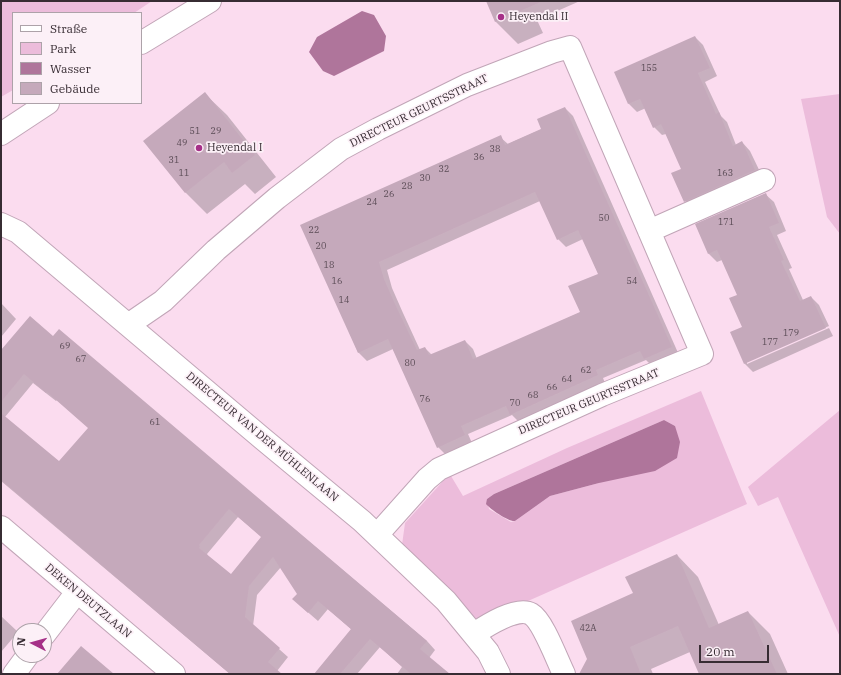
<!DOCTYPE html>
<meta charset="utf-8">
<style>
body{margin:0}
#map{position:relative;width:841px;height:675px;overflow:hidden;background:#fbdcef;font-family:"IBM Plex Serif",serif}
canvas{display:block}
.frame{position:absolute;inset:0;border:2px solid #372c33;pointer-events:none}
.legend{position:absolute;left:12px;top:12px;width:130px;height:92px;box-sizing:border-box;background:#fcf0f7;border:1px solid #ada2a9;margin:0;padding:5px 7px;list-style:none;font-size:12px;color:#372c33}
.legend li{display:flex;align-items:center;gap:8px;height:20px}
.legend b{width:20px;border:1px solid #ada2a9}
.north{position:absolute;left:12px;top:623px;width:40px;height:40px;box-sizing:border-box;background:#fcf0f7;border:1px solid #ada2a9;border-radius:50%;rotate:276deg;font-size:11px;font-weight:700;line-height:16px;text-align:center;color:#372c33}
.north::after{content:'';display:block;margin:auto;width:14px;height:18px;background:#a63088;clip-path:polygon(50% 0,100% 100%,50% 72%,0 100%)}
.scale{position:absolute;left:699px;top:645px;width:70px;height:18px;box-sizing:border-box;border:2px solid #372c33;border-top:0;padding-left:5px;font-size:12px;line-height:14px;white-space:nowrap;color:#372c33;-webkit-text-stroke:3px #fcf0f7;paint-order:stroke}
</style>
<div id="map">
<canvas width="841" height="675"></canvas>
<div class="frame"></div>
<ul class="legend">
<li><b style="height:5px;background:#fff"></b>Straße</li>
<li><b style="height:11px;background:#ecbcdb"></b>Park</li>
<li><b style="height:11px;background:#af759b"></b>Wasser</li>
<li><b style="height:11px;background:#c5a9bb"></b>Gebäude</li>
</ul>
<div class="north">N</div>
<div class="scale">20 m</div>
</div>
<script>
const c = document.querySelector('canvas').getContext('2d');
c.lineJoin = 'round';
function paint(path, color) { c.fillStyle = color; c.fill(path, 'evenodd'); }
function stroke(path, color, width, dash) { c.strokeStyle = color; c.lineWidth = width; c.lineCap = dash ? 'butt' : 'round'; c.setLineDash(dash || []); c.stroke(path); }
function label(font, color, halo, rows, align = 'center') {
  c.font = font + ' "IBM Plex Serif",serif'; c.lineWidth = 3.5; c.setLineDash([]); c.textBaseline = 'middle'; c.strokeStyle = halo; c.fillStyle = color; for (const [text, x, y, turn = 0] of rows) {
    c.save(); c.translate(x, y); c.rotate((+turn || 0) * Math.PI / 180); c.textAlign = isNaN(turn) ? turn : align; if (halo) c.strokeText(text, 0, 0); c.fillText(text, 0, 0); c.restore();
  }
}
paint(new Path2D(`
 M1,1H152L134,13H13V90L1,97Z
 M840,94V234L827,217L801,99Z
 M701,391L747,504L528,601L516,603L479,618H474L450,590L402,545L405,523L444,480L451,476L463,496L567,448ZM664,420L675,426L599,483L550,496L515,521L511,522L489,509L487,499L494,494Z
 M840,410V637L778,497L758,506L748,487Z`), '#ecbcdb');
paint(new Path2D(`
 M362,11L374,15L386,36L384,51L334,76L323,71L309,52L317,37Z
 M664,420L675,426L680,442L677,458L655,471L599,483L550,496L515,521C509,522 490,509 486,504L487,499L494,494Z`), '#af759b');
paint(new Path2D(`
 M487,1H580L537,20L543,33L518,44L496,22Z
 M695,37L703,45L717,76L705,82L721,116L727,122L736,145L742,142L750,151L763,178L693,209L685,201L682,169L666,134L662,135L654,127L646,108L637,112L629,104L615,73Z
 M205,94L227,115L276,177L255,194L245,184L207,214L186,193L145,141Z
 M565,108L573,116L679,355L653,367L646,360L603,378L605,383L519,422L512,415L468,434L472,443L446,455L438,447L393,349L367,361L358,352L302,225L500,137L508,144L542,129ZM540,201L558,239L566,247L583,239L599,275L581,312L477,359L473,349L465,341L432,355L425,348L420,350L403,313L392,288L387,270Z
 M765,194L774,202L786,231L777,235L792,268L789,269L803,300L811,297L819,305L829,326L747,362V364L829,328L833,336L753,372L745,364L731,333L743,327L738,295L722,260L717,262L709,254L696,225Z
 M1,303L16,319L1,337Z
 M59,331L427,641L435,650L429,658L448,674H397L402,667L380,647L357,674H315L352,630L328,609L318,621L303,608L299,594L281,567L257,595L253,626L288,657L277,671L280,674H230L1,481V352L53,337ZM33,383L56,401L57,400L89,428L59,463L5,417ZM238,517L262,537L231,575L208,556L207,554Z
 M677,555L698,577L719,625L748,612L770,634L788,674H700L690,652L651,669L653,674H581L634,594Z
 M1,616L18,632L1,652Z`), '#0003');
paint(new Path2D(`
 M486,1H543L495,22Z
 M695,36L710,68L698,73L716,114L719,112L733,146L742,141L755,170L684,202L671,173L681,169L661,124L653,128L640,99L628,104L614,72Z
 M205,92L255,155L232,173L224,162L185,193L143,141Z
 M565,107L672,347L644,359L640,351L596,370L598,375L510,415L506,406L461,426L465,435L437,448L388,339L358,353L300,225L501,135L505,145L541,129L537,119ZM535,192L557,240L578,230L598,274L568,286L580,312L473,359L465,340L429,355L425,347L417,350L395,304L384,279L379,262Z
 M766,193L779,223L769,227L784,260L781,261L800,301L811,296L826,328L744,364L730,332L742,327L729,298L737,295L717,250L708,254L695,224Z
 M30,316L53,336L59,329L427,641L420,649L450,674H411L370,639L340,674H314L351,629L318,601L308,613L292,599L297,594L273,557L249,586L245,617L280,648L268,662L282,674H230L1,480V413L59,461L88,428L47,392L46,393L24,374L1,402V350ZM229,509L261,537L231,574L199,548L200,546L199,545Z
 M677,554L709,628L748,611L777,674H699L678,626L630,647L641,674H579L587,659L571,621L633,593L625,577Z
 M81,646L114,674H57Z`), '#c5a9bb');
const minor = new Path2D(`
 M1,224L18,232L263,439L362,521L446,601L488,652L499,674
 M649,231L764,180
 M128,325L163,301L216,250L277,198L341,149L378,129L467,85L552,52L570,47L702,354L602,395L439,469L427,479L377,535
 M1,527L174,674
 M474,634C486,626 517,606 531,614C543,621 557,660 564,674
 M44,635L77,592
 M14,674L28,655`);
const major = new Path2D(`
 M141,43L210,1
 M1,134L48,103`);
stroke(minor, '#c1a5b7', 24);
stroke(major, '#c1a5b7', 24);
stroke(minor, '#fff', 22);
stroke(major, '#fff', 22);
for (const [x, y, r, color] of [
 [501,17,4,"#a63088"],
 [199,148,4,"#a63088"]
]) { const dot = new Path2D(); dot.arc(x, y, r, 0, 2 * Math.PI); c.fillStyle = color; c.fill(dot); stroke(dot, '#fcf0f7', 1.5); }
label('9px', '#5a4b55', null, [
 ["155",649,68],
 ["51",195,131],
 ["29",216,131],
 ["49",182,143],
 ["38",495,149],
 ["36",479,157],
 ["31",174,160],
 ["32",444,169],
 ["11",184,173],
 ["163",725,173],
 ["30",425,178],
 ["28",407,186],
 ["26",389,194],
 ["24",372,202],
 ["50",604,218],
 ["171",726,222],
 ["22",314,230],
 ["20",321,246],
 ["18",329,265],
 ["16",337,281],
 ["54",632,281],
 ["14",344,300],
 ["179",791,333],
 ["177",770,342],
 ["69",65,346],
 ["67",81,359],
 ["80",410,363],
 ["62",586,370],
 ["64",567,379],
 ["66",552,387],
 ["68",533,395],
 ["76",425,399],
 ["70",515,403],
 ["61",155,422],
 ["42A",588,628]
]);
label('11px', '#372c33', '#fcf0f7', [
 ["Heyendal II",509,17],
 ["Heyendal I",207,148]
], 'left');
label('11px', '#372c33', '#fcf0f7', [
 ["DIRECTEUR GEURTSSTRAAT",419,111,-26],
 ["DIRECTEUR GEURTSSTRAAT",589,402,-23],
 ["DIRECTEUR VAN DER MÜHLENLAAN",262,437,40],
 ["DEKEN DEUTZLAAN",88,601,40]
]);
</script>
